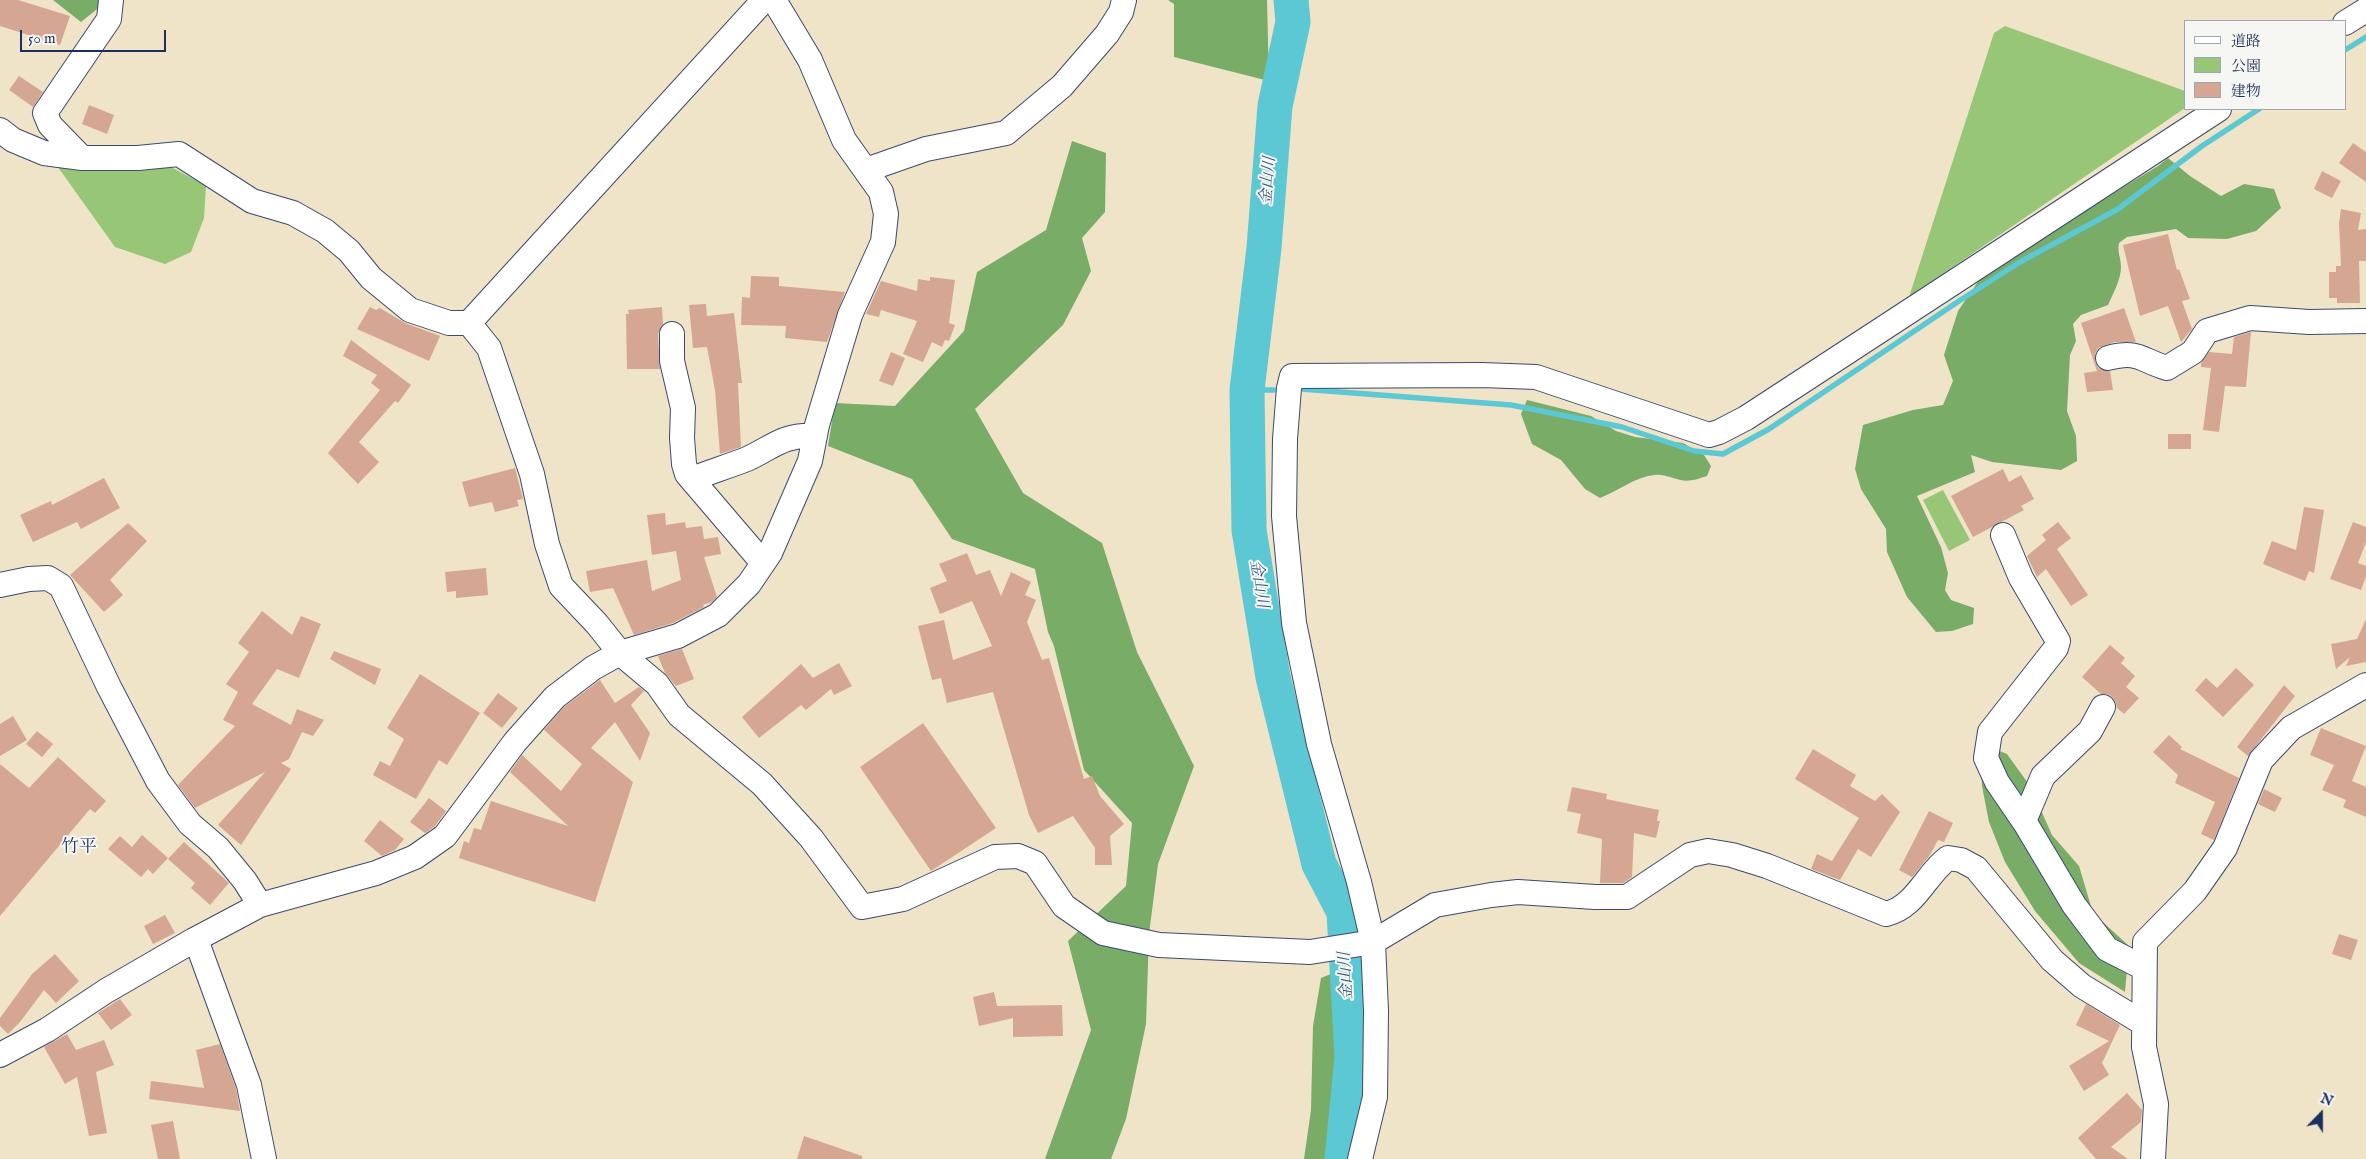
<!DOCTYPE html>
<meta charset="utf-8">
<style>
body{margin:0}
#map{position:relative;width:2366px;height:1159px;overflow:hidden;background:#efe3c8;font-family:"IM FELL English","Noto Serif JP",serif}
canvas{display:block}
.legend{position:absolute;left:2184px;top:20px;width:162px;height:90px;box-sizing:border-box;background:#f6f6f2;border:1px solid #9ea6b7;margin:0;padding:6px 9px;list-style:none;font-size:15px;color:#1b2f5e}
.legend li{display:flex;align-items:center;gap:10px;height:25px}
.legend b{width:25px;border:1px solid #9ea6b7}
.north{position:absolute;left:2296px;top:1089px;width:50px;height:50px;-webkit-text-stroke:4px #f6f6f2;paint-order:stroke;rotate:22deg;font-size:14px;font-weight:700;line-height:20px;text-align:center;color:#1b2f5e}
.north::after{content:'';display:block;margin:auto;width:18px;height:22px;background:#1b2f5e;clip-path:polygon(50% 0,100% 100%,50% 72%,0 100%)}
.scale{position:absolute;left:20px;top:30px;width:146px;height:22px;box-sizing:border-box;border:2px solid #1b2f5e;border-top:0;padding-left:6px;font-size:15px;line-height:18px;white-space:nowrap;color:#1b2f5e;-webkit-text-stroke:4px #f6f6f2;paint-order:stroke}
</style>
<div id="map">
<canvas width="2366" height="1159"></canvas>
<ul class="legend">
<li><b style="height:6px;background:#fff"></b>道路</li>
<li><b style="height:14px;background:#97c776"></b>公園</li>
<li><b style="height:14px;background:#d5a792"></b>建物</li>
</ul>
<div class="north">N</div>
<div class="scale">50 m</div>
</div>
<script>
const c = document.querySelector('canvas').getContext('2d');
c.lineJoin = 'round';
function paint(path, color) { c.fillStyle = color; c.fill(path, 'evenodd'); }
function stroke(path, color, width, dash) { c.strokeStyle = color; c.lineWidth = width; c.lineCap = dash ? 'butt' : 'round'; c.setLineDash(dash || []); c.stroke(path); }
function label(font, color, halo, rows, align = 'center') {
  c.font = font + ' "IM FELL English","Noto Serif JP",serif'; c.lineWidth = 4; c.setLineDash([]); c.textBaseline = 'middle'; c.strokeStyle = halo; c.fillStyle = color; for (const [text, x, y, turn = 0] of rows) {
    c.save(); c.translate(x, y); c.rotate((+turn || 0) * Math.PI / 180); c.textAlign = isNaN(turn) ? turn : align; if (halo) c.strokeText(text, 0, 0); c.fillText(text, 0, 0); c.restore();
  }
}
paint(new Path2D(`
 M2005,26L2185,91V108L1909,297L1994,33Z
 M55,163L128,171L171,167L206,186L204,218L191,252L165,264L115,247Z
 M1943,490L1970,540L1949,551L1923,500Z`), '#97c776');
paint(new Path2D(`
 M53,0H106L107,1L81,22Z
 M1168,0H1267L1269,81L1174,57V4Z
 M1072,141L1106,153L1105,212L1082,238L1091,271L1063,325L975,409L1023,493L1102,543L1137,652L1194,766L1158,864L1149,934L1146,1024L1126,1119L1111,1159H1045L1091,1030L1068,941L1126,886L1132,823L1084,770L1054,646L1048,632L1035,569L952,539L912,479L828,446L835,403L895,406L964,331L977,272L1046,230Z
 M2168,158L2190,176L2221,196L2244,184L2274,189L2281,208L2256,231L2227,239L2188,238L2176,229L2127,237L2119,243C2117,252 2121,258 2121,267C2121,279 2113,294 2108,305L2081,315L2073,324L2076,341L2070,355L2067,411L2076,436L2077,461L2061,470L1992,462L1971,455L1975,472L1917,496L1941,547L1948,573L1945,590L1951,600L1974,608L1973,624L1952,631L1936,632L1907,597L1887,552L1886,529L1861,489L1855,469L1863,425L1913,410L1943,405L1953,381L1944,355L1958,311L1979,280L2017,252L2158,166Z
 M1527,400L1591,416L1616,431L1635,437L1683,443L1704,455L1711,466L1707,476C1698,479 1687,483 1677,479C1668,477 1663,474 1654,475C1635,477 1618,491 1600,498L1585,489L1561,460L1532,444L1521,414Z
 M1980,743L2007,754L2030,786L2052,835L2079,866L2093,913L2129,946L2125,992L2079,963L2035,911L2005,862L1989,822L1982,786Z
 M1358,963C1363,1029 1368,1094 1351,1159H1304L1311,1110L1313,1026L1321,978Z`), '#79ac67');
stroke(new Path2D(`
 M2345,50L2366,37
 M1301,389L1511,405L1622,427L1694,451L1723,454L1769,429L1959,301L2020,262L2118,209L2202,146L2259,109
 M1247,390H1274`), '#5bc8d3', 5.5);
stroke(new Path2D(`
 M1291,0L1293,22L1275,106L1264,248L1247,390L1249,530L1273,677L1319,864L1344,912L1352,1057L1342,1159`), '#5bc8d3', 35);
paint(new Path2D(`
 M0,0H18L70,16L60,45L0,26Z
 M19,76L43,92L33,107L9,90Z
 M89,105L114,115L107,134L82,124Z
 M2353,143L2366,152V182L2339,163Z
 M2322,171L2341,181L2332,198L2314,189Z
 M2341,209L2361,213L2358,230L2366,229V261H2359L2360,303H2337V298H2329V272H2336V266H2341L2339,223Z
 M2168,234L2177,270L2179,269L2190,299L2182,301L2192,329L2181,342L2168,306L2140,316L2123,245Z
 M751,276L779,277V286L845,292L827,342L785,338L786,326L741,325L742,297L750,298Z
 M930,277L955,280L949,323L955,325L949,341L945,340L942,347L932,342L923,362L903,354L917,321L881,310L879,317L866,314L881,281L917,291L918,279L930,281Z
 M706,304L707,316L734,313L742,383H738L741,447L720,454L715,390L707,347L693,348L689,305Z
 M370,307L376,310L380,308L405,323L440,336L429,361L357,329Z
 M662,307L663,324L658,334L660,369H627L626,314H629L628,310Z
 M2124,308L2136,342H2115L2098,348L2095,354V361L2098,368L2110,371L2113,390L2087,392L2084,373L2097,371L2081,323Z
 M2251,332L2246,387L2225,386L2219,432L2203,430L2211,368L2201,367V363L2209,352L2232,354L2234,337Z
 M351,340L411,385L398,403L395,401L359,442L379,462L358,484L328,453L380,390L371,383L377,375L343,356Z
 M891,352L905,358L893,386L879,381Z
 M2168,434H2191V449H2168Z
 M515,468L523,499L517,500L519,506L495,512L492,502L469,507L462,482Z
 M2003,469L2009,482L2021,475L2034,499L2021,506L2024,510L1973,537L1951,496Z
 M104,478L120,508L81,529L77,522L33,542L20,515L51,501L52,505Z
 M2304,507L2324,510L2314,573L2309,571L2305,581L2263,564L2272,541L2296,550Z
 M665,513L666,525L685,522L686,528L702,526L704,539L718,537L721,554L704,557L717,597L712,602L703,605L704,607L673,623L634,635L613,588L590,592L586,571L647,560L652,591L681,580L676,551L652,555L647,515Z
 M2058,522L2071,538L2057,549L2088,595L2071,606L2046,569L2037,577L2027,556L2046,540L2042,535Z
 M2353,522L2366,527V542L2358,563L2366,566V576L2361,590L2330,579Z
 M128,523L147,541L110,580L123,595L104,612L70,575Z
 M967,553L976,575L990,570L1001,596L1011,572L1031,582L1025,595L1036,600L1027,622L1042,660L1049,658L1084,779L1092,776L1100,796L1124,824L1110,836L1112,865H1095V848L1073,816L1038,833L1029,815L993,692L947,703L941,678L932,680L918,626L944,620L953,660L992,646L972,601L940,614L930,588L947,581L939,564Z
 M486,568L488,595L456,598V591L447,592L445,572Z
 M262,611L292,635L301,616L321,624L299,678L277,669L252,704L291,725L297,709L324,720L313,736L302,732L289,759L281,763L291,769L241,845L218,825L265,772L195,808L178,785L235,726L223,720L238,692L226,684L249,652L238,643Z
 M2366,619V662L2346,666L2350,657L2336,669L2331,644L2357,639Z
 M2110,645L2125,658L2121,663L2135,676L2126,687L2139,698L2124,714L2117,708L2115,700L2110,695L2101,694L2082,677Z
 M682,649L694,679L676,686L665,673L658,656Z
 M334,651L381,669L375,685L330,659Z
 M839,663L852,686L834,695L831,689L806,710L801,705L759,738L742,717L801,664L813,678Z
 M2236,668L2254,685L2223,717L2195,690L2206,678L2217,688Z
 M420,674L480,713L447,765L439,760L416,799L373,775L380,761L390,766L404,739L387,728Z
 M600,680L615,703L639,687L644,691L631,705L650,733L640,761L615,722L591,748L633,782L595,902L459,858L464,841L469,843L474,828L481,830L491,801L568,826L510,772L522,755L561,791L582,764L544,730L564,707Z
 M2284,685L2295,696L2248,756L2237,747Z
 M498,693L518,708L502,728L483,713Z
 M13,716L27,740L0,756V724Z
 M923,723L996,828L931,871L860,767Z
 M2321,728L2366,746L2352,781L2366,787V817L2343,807L2346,800L2322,790L2334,765L2310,755Z
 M37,731L53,744L42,757L26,744Z
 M2169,735L2182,747L2180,749L2239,778L2214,840L2201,834L2215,802L2175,783L2178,775L2153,752Z
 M1813,749L1856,775L1850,786L1875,801L1882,794L1900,812L1871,857L1858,849L1840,880L1811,869L1817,854L1832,861L1859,818L1795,779Z
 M58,757L106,801L95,813L90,809L0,916V764L29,788Z
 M1572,787L1607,794L1606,799L1659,810L1657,821H1660L1656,838L1634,833L1632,877L1623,883H1600L1602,839L1577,833L1581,814L1567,811Z
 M2264,789L2282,798L2275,812L2258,804Z
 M429,798L446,811L435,826L425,833L410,822Z
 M1929,811L1953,823L1944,842L1938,840L1930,855L1912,877L1899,870Z
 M380,820L404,839L395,850L382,856L364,841Z
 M142,835L168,858L153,874L148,869L141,877L108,849L120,836L132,847Z
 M184,842L229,883L210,905L191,888L195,883L168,859Z
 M165,915L175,933L153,944L144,926Z
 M2339,934L2358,940L2351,960L2332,954Z
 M55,954L79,981L56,1003L44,990L20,1022L8,1034L0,1026V1018L32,974Z
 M994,992L997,1006L1062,1005L1063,1036L1013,1037V1018L979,1026L973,997Z
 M120,999L132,1015L111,1030L98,1013Z
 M2086,1004L2120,1025L2102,1063L2109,1075L2084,1091L2069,1066L2109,1041L2076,1025Z
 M67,1034L76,1050L104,1040L114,1065L96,1072L107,1133L89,1136L77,1077L65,1084L44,1047Z
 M220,1044L236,1089L240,1111L149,1099L151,1081L204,1088L196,1050Z
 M2127,1093L2142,1110L2141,1122L2111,1147L2128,1159H2096L2078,1138Z
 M173,1121L180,1159H158L151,1125Z
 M804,1136L862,1156V1159H797Z`), '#d5a792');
const minor = new Path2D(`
 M2345,23L2366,10
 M0,130L13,140L44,153L82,158H138L179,154L252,201L293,213L325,231L349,251L371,278L410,310L449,323H469L764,0
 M82,158L50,125L45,113L109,19L111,0
 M866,170L926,149L1006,133L1062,86L1107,34L1121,12L1124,0
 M469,323L489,348L532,474L547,544L561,586L597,624L620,653L657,684L679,715L762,784L811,838L862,907L903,899L995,857L1018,856L1035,863L1064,906L1103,933L1159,945L1310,952L1373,942L1435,905L1491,895L1518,892L1595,897H1627L1690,855L1708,851L1732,855L1767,866L1886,914C1916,907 1925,875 1948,858L1961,860L1976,868L2052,960L2082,986L2143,1023
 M672,334V361L683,408L682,438L684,464L687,474L763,563
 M2108,358C2139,350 2140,360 2167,368L2193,352L2207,331L2250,318L2309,322L2366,321
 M692,479C710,472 729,466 747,459C773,447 783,434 815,436
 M2003,535L2021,578L2058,641L2056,648L1990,732L1986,758L1997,782L2025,823
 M0,585L29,579L48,578L61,586L109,687L158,781L190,824L218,848L245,881L260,905
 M2103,707L2090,731L2043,776L2024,821L2074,905L2107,949L2144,968
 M194,940L199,948L249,1085L264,1159
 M0,1055L47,1030L106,991L194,940L260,905L376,873L415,857L445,836L515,742L555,697L593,668L620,653L678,636L718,615L749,584L770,553L810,461L817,425L850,315L883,242L886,214L881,192L844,140L810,60L774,0
 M1360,1159L1375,1097L1376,1011L1373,942L1359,882L1319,744L1294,623L1284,516L1285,439L1289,388L1292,376L1482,375L1536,377L1709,435L1719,432L1746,418L2219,109
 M2153,1159L2156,1104L2144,1047L2145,942L2195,891L2225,848L2261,760L2291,728L2366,685`);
stroke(minor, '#3b4a6e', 26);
stroke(minor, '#fff', 24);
label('italic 16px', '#2b557b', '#f6f6f2', [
 ["金山川",1269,181,-85],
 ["金山川",1258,584,81],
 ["金山川",1347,976,-93]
]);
label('18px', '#1b2f5e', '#f6f6f2', [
 ["竹平",79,848]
]);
</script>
